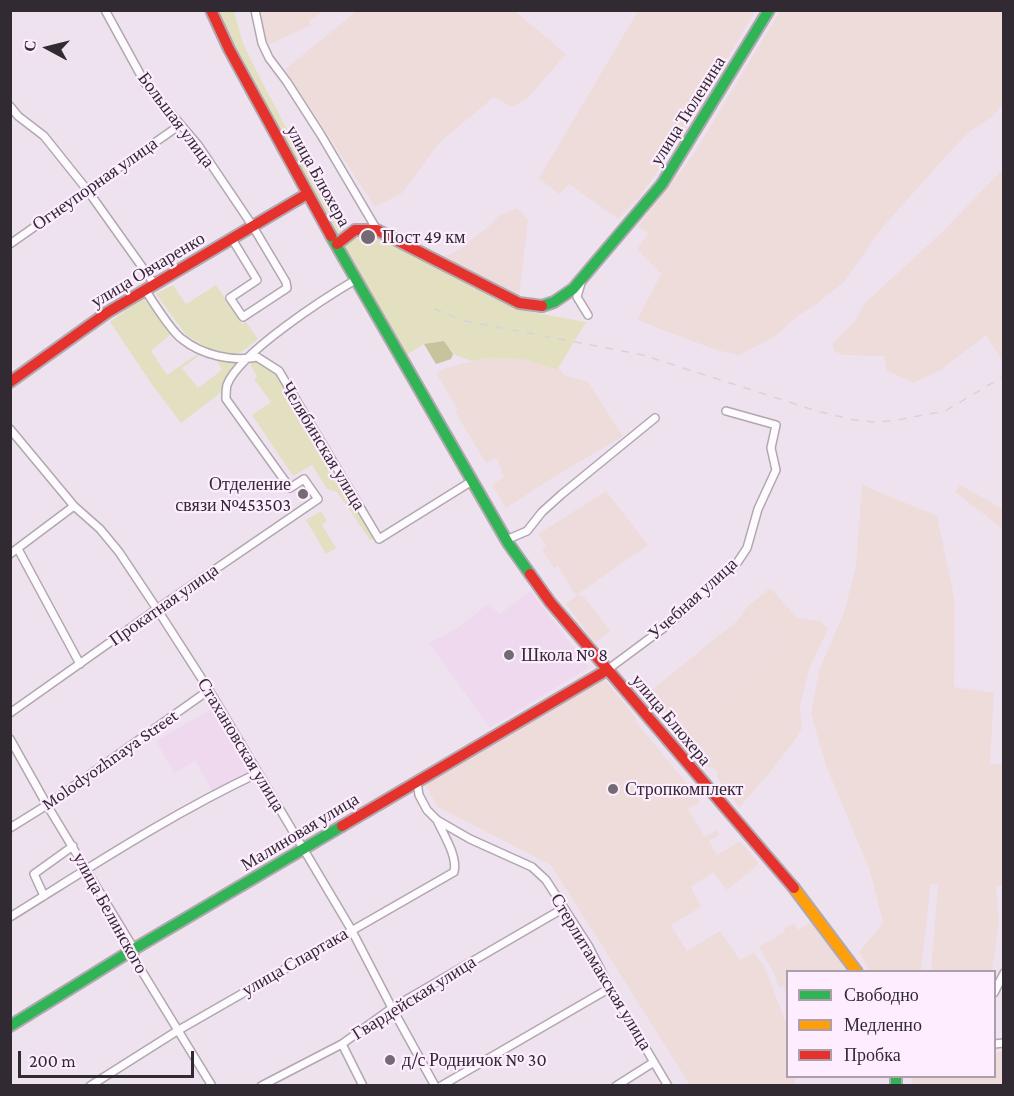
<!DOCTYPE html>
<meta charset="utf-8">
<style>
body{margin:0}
#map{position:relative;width:1014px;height:1096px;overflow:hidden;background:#efe2ef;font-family:"Crimson Pro",serif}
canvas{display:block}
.frame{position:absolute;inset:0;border:12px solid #322a32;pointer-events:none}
.legend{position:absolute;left:786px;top:970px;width:210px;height:108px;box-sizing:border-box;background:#feecff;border:2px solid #ac9ead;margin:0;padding:8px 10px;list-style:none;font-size:18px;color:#322a32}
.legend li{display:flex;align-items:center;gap:12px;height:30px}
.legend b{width:30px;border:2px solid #ac9ead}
.north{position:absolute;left:18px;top:18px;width:60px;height:60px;-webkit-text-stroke:4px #feecff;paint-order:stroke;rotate:277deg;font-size:16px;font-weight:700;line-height:24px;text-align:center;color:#322a32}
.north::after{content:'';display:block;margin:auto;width:21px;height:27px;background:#322a32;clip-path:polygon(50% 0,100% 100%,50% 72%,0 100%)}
.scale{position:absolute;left:18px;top:1051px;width:176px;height:27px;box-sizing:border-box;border:3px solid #322a32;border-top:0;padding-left:8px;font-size:18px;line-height:21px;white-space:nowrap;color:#322a32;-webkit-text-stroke:4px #feecff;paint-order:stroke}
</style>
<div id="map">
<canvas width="1014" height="1096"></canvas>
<div class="frame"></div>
<ul class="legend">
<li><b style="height:8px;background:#30b455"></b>Свободно</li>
<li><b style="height:8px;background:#ff9f0a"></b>Медленно</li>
<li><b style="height:8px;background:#e5322d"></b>Пробка</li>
</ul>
<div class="north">С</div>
<div class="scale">200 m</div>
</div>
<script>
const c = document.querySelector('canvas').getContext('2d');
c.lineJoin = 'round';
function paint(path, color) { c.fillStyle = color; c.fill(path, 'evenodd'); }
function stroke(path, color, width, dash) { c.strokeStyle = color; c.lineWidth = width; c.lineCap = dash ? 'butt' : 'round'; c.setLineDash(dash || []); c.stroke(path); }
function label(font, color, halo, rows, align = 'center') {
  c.font = font + ' "Crimson Pro",serif'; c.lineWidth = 4.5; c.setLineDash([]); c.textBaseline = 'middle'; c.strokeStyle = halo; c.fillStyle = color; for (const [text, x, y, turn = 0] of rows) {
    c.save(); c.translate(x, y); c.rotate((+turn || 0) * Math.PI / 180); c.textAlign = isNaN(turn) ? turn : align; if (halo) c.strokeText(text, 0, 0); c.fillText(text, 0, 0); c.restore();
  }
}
paint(new Path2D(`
 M517,208L528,219L519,297L436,257L448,255L460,249L487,228L500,215Z
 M606,491L648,545L578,594L584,597L610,631L595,643L566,604L577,595L574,593L558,566L554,568L542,549L546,545L538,534Z
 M747,607L781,646L700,729L712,743L695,751L648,693L737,621Z
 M813,920L846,971L788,972L787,995L783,986L779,988L773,971L759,947L785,932L784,929L794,923L798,930Z`), '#eddcdb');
paint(new Path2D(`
 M358,10L515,11L566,54L528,98L512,107L494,97L439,143L402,193L375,207L285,69Z
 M258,11H324L309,21L311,25L268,45L259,21Z
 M638,11H755L681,138L638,199L618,219L569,184L559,194L539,178Z
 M780,11H1003V104L992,117L969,132L947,155L882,228L844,282L814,306L799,315L774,337L739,355L716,350L637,320L661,274L637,249L648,234L638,226L693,155Z
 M1003,169V362L986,335L941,370L913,383L886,370L884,356L842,355L833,350V342L854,323L864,304L941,233Z
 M487,358L524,359L557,370L559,368L565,376L587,381L623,436L544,483L506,508L492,485L504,477L496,457L486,463L455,412L458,410L436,373L445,368Z
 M862,485L937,516L955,601L954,687L994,693L990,763L1003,765L1004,886H996L999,924L992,971H931L938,885L931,883L921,971H870L859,952L883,923L870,871L827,768L811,714L819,671L844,612L856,566Z
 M960,485L1003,509V529L955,492Z
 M770,588L798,618L820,621L828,629L811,664L800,705L802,728L795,740L771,771L739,808L717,777L718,773L713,768L708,767L695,751L712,743L700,729L781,646L747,607Z
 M599,679L606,681L636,718V722L693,791L700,802L688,809L705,837L717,830L720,835L709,841L717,855L740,841L759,864L727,890L713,872L691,887L701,907L671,925L687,951L720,931L740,960L754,952L765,968L787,1025L788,1076L795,1077V1085H690L551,865L438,807L424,783Z
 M995,1052H1003V1085H912L913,1077L994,1076Z`), '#eedcdb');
paint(new Path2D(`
 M530,591L589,667L490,728L429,643L456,629L488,604L500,614Z
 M211,709L249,773L213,793L195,761L174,773L156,741Z`), '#eed9ee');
paint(new Path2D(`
 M215,11H234L243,43L256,70L282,120L346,231L341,234L336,233L327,222L229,42Z
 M362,235H370L387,243L516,307L526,311L586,322L557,370L524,359L487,358L471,361L453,354L444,341L424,344L405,356L344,250C346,240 353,239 362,235Z
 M173,285L186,304L216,285L242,324L246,322L258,339L240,353L232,355L213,351L187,336L156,294Z
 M145,296L172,333L151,351L167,375L194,356L203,353L182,368L198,388L222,370L215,357L237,360L239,363L223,391L181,423L151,383L110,322Z
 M259,360L278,373L375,538L370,540L337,492L327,489L312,465L293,476L252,415L271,402L254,379L257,376L250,364Z
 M321,511L327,521L322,525L336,548L326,554L306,520Z`), '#e2e0c1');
paint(new Path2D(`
 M444,341L453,354L451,359L436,364L424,344Z`), '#c6c49c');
const street = new Path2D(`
 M105,10L145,83L198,145L252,225L286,282L287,288L243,317L230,298L257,280L232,239
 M255,10L262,43L269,58L287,82L321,135L377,230
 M10,106L18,116L44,136L88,191L155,285
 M10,244L180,125
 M581,283L577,297L588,315
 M146,291C153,302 172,332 182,339C202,355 232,362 257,357L279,371L379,539L472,481
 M10,429L74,506L100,529L119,552L157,609L209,690L351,929L392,1008L435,1086
 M506,540L527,531L542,512L562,494L655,418
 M18,549L80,664
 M10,554L74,506
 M607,670L669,624L737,563L747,548L758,509L776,470L771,448L776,425L726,411
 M10,713L157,609L318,499L304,479L290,488L226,399C226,395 226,390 227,385C239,353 326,297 357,279
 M10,739L47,805L134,949L135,960L212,1086
 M417,782L419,795L427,810L437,820L470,839L532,867L546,880L589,947L610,988L668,1086
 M10,828L47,805L209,690
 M44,896L34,874L73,846
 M10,917C92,866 171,814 258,773
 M994,993L1004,973
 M342,1044L363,1086
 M994,1044L1004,1043
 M90,1086L177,1031L454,872C458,856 443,834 437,820
 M261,1086L342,1044L392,1008L564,908
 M441,1086L610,988
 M616,1086L654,1062`);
const fast = new Path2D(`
 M331,236L508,543L530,574
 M542,306L554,302L573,289L662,184L769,10
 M10,1026L134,949L342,826
 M896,1076V1086`);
const slow = new Path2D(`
 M794,888L857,972`);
const jam = new Path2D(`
 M211,10L229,49L331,236
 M337,244L355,230H377L519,303L542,306
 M10,382L108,312L307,194
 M530,574L550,602L794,888
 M342,826L607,670`);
stroke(street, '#b0a7b0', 10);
stroke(fast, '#b0a7b0', 14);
stroke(slow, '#b0a7b0', 14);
stroke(jam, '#b0a7b0', 14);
stroke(street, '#fdfbfd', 7);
stroke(fast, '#30b455', 10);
stroke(slow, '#ff9f0a', 10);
stroke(jam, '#e5322d', 10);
stroke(new Path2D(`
 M434,309L465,321L643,355L817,411L854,420L875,422L892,421L945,411L1004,376`), '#d7d3d7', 1.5, [8, 8]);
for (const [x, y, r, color] of [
 [368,237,8,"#746a74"],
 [303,494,6,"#746a74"],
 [509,655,6,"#746a74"],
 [613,789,6,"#746a74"],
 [390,1060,6,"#746a74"]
]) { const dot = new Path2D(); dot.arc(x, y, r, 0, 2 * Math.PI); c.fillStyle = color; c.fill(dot); stroke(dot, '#feecff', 2); }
label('18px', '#322a32', '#feecff', [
 ["улица Тюленина",688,111,-58],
 ["Большая улица",176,120,53],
 ["улица Блюхера",318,176,61],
 ["Огнеупорная улица",95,184,-35],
 ["улица Овчаренко",148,270,-31],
 ["Челябинская улица",323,446,59],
 ["Учебная улица",693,599,-42],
 ["Прокатная улица",164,605,-35],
 ["улица Блюхера",671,720,50],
 ["Стахановская улица",241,745,59],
 ["Molodyozhnaya Street",110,760,-35],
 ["Малиновая улица",300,832,-31],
 ["улица Белинского",110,913,61],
 ["улица Спартака",295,962,-30],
 ["Стерлитамакская улица",601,972,59],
 ["Гвардейская улица",414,998,-32]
]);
label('18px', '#322a32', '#feecff', [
 ["Пост 49 км",382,237],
 ["Отделение",291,484,"right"],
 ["связи №453503",291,505,"right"],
 ["Школа № 8",521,655],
 ["Стропкомплект",625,789],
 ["д/с Родничок № 30",402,1060]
], 'left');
</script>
